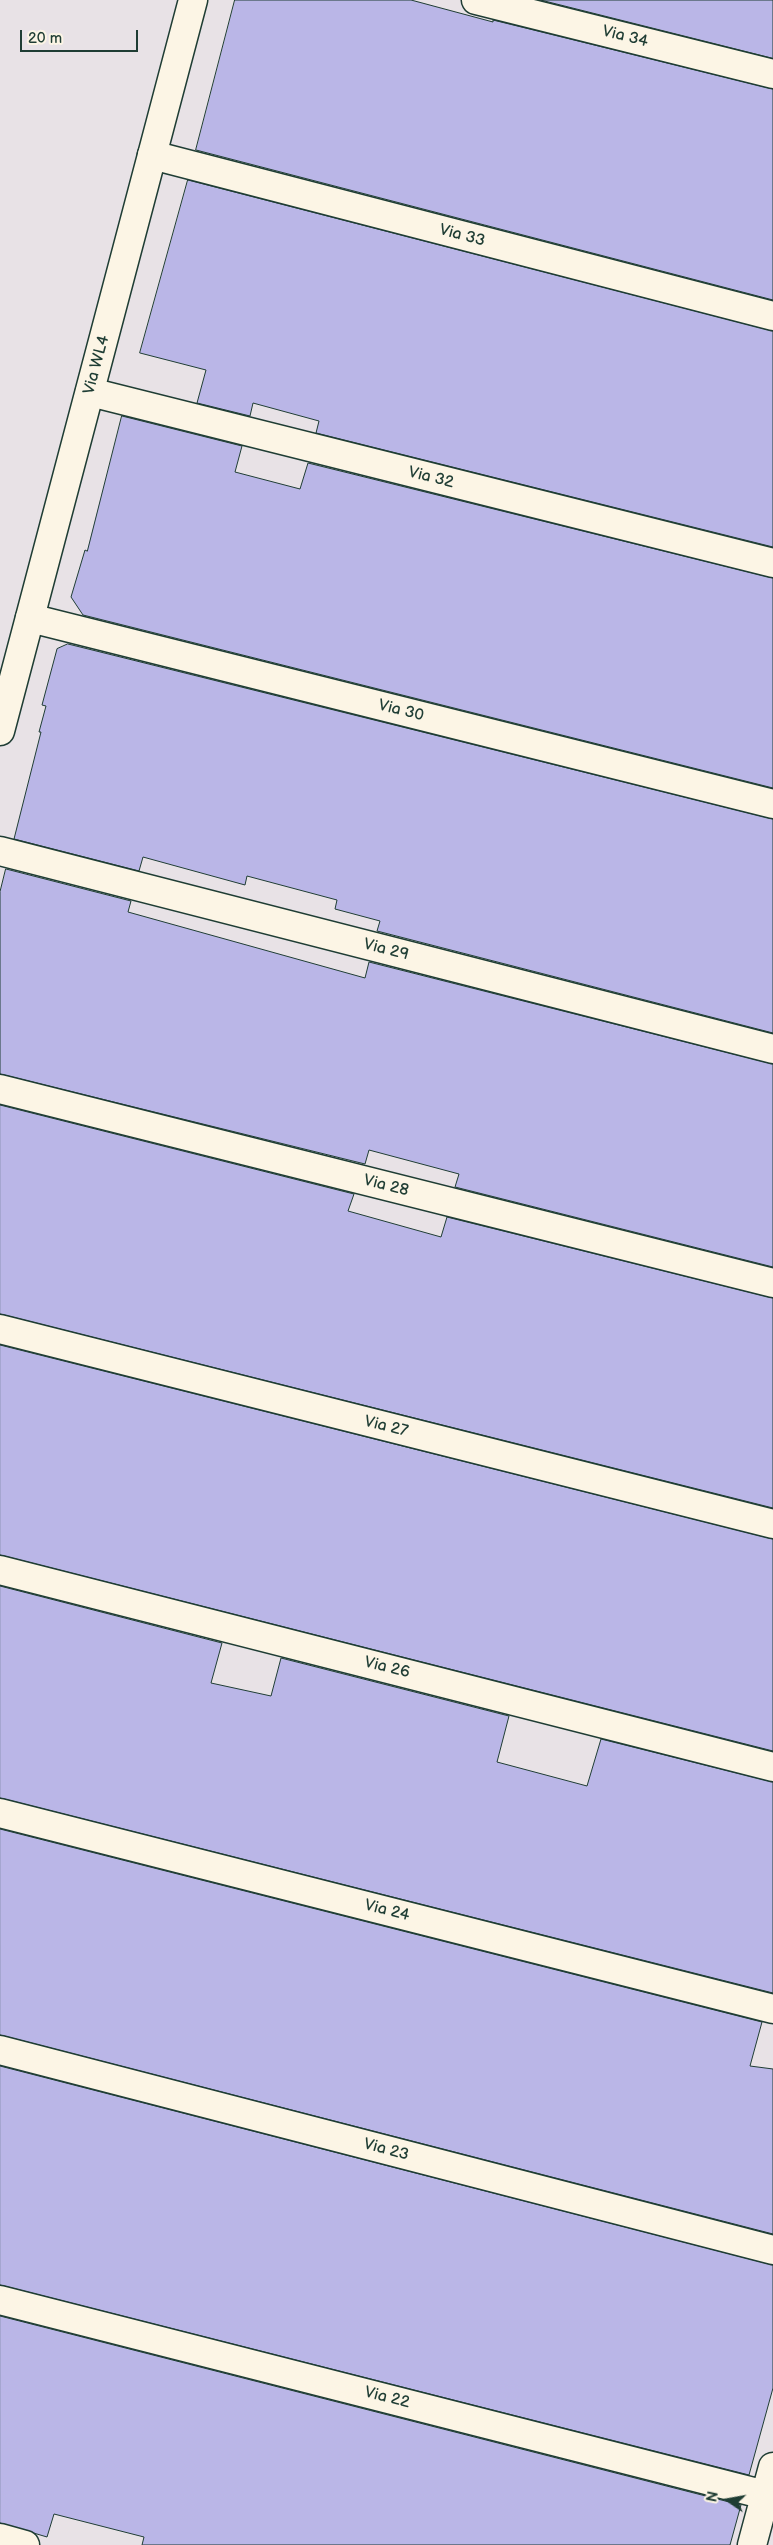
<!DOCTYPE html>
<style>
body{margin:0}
#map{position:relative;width:773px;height:2545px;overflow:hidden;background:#e8e2e6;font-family:"Balsamiq Sans",sans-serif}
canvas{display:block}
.north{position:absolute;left:703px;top:2475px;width:50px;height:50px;-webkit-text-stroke:4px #fcf5e5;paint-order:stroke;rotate:282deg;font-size:14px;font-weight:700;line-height:20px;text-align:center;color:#1f3d34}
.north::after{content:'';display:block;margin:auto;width:18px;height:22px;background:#1f3d34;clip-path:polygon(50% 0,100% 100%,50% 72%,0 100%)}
.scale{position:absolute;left:20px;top:30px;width:118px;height:22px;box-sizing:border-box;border:2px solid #1f3d34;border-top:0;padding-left:6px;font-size:15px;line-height:18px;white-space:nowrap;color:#1f3d34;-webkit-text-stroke:4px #fcf5e5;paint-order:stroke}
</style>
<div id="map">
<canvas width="773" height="2545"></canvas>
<div class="north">N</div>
<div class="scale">20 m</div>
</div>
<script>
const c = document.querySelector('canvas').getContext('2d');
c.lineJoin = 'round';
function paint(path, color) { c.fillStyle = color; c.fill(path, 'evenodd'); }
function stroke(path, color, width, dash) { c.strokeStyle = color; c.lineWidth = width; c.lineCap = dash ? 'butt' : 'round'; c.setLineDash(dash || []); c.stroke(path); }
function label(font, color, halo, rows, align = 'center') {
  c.font = font + ' "Balsamiq Sans",sans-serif'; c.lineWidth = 5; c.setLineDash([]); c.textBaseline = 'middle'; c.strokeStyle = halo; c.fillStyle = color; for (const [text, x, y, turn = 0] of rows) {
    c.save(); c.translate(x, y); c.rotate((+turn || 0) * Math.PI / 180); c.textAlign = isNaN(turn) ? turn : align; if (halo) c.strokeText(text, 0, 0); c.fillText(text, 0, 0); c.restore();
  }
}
const building = new Path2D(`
 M235,0H411L493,22V20L773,89V300L196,150Z
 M541,0H773V58Z
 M188,180L773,331V547L316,433L319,421L253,403L250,416L197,403L206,370L140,353Z
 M122,416L242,446L235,472L300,489L308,463L773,578V788L83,615L71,597L85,550L87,551Z
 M68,644L773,819V1033L377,931L380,921L335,909L337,900L247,876L245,885L143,857L139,871L14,839L41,732H39L46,706L42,705L57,649Z
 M6,869L131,901L128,912L365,978L369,962L773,1064V1267L455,1187L459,1174L369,1150L365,1164L0,1074V892Z
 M0,1105L354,1194L348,1211L441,1237L447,1217L773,1298V1508L0,1314Z
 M0,1345L773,1539V1751L0,1555Z
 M0,1586L222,1643L211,1683L271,1696L281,1658L509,1716L497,1762L587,1786L601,1739L773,1782V1993L0,1798Z
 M0,1829L762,2022L750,2066L773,2069V2234L0,2035Z
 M0,2066L773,2265V2388L749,2475L0,2285Z
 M0,2316L741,2505L730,2545H142L144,2537L54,2514L47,2537L0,2523Z`);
paint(building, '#bab6e7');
stroke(building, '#1f3d34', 1);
const street = new Path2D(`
 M476,0L773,74
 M152,155L773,316
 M90,392L773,563
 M30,618L773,804
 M0,851L773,1049
 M0,1089L773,1283
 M0,1329L773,1524
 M0,1570L773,1767
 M0,1813L773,2009
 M0,2050L773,2250
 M0,2300L773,2497
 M0,2538L25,2545
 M752,2545L773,2467`);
const secondary = new Path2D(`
 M0,731L193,0`);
stroke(street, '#1f3d34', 31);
stroke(secondary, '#1f3d34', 31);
stroke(street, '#fcf5e5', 28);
stroke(secondary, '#fcf5e5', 28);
label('16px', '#1f3d34', '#fcf5e5', [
 ["Via 34",625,37,14],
 ["Via 33",462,236,15],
 ["Via WL4",97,365,-75],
 ["Via 32",431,478,14],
 ["Via 30",401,711,14],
 ["Via 29",386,950,14],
 ["Via 28",386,1186,14],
 ["Via 27",386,1427,14],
 ["Via 26",387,1668,14],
 ["Via 24",387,1911,14],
 ["Via 23",386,2150,15],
 ["Via 22",387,2398,14]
]);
</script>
